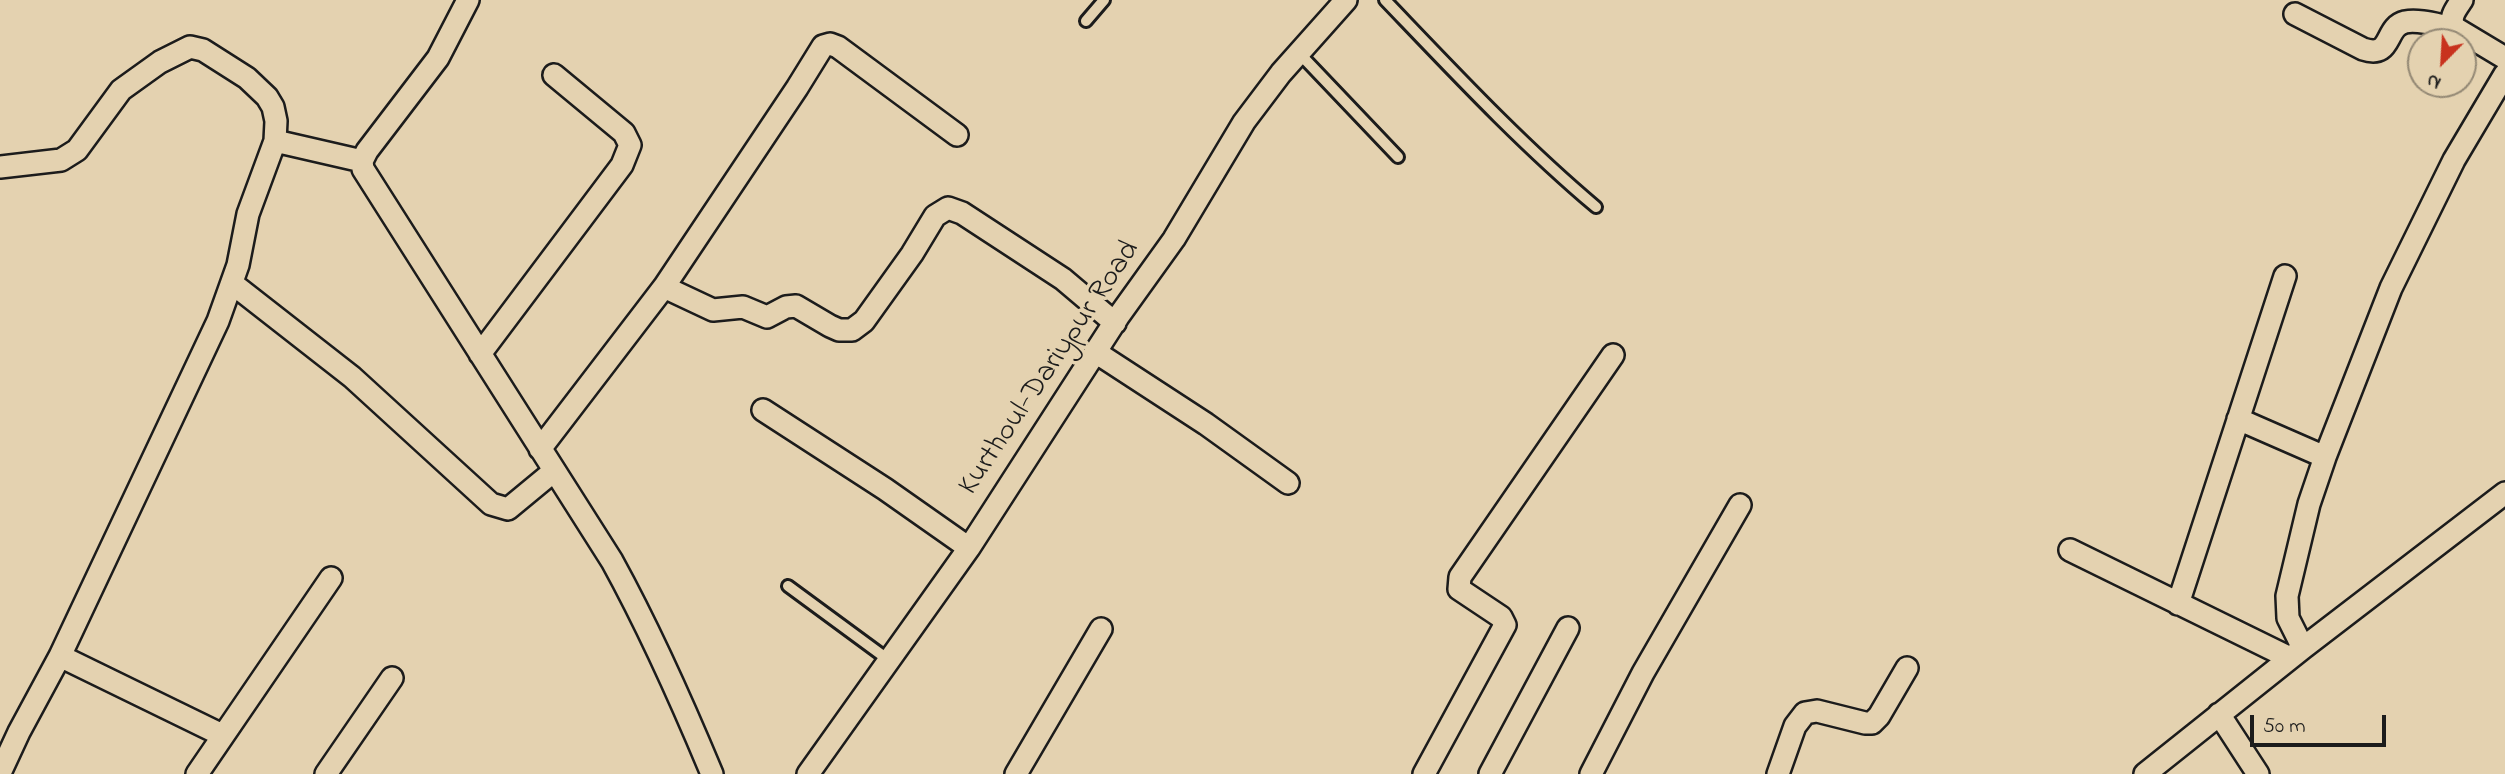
<!DOCTYPE html>
<style>
body{margin:0}
#map{position:relative;width:2505px;height:774px;overflow:hidden;background:#e4d2b0;font-family:"Indie Flower",sans-serif}
canvas{display:block}
.north{position:absolute;left:2407px;top:28px;width:70px;height:70px;box-sizing:border-box;background:#e4d2b0;border:2px solid #948975;border-radius:50%;rotate:204deg;font-size:19px;font-weight:700;line-height:28px;text-align:center;color:#1c1c1c}
.north::after{content:'';display:block;margin:auto;width:24px;height:32px;background:#c8321e;clip-path:polygon(50% 0,100% 100%,50% 72%,0 100%)}
.scale{position:absolute;left:2250px;top:715px;width:136px;height:32px;box-sizing:border-box;border:4px solid #1c1c1c;border-top:0;padding-left:9px;font-size:21px;line-height:24px;white-space:nowrap;color:#1c1c1c;-webkit-text-stroke:5px #e4d2b0;paint-order:stroke}
</style>
<div id="map">
<canvas width="2505" height="774"></canvas>
<div class="north">N</div>
<div class="scale">50 m</div>
</div>
<script>
const c = document.querySelector('canvas').getContext('2d');
c.lineJoin = 'round';
function stroke(path, color, width, dash) { c.strokeStyle = color; c.lineWidth = width; c.lineCap = dash ? 'butt' : 'round'; c.setLineDash(dash || []); c.stroke(path); }
function label(font, color, halo, rows, align = 'center') {
  c.font = font + ' "Indie Flower",sans-serif'; c.lineWidth = 7; c.setLineDash([]); c.textBaseline = 'middle'; c.strokeStyle = halo; c.fillStyle = color; for (const [text, x, y, turn = 0] of rows) {
    c.save(); c.translate(x, y); c.rotate((+turn || 0) * Math.PI / 180); c.textAlign = isNaN(turn) ? turn : align; if (halo) c.strokeText(text, 0, 0); c.fillText(text, 0, 0); c.restore();
  }
}
const lane = new Path2D(`
 M1385,0C1453,71 1520,143 1596,207
 M1086,21L1104,0
 M1299,53L1398,157
 M788,586L890,661`);
const street = new Path2D(`
 M468,0L438,58L367,151L362,161L363,169L612,561C650,630 682,702 712,774
 M2462,0C2456,9 2448,18 2455,28L2505,58
 M2295,14L2363,49C2393,59 2384,27 2405,22C2420,19 2441,26 2455,28
 M275,141L362,161
 M0,167L61,160L77,150L121,90L160,62L190,47L203,50L247,78L267,97L273,107L276,121L275,141L248,214L238,265L218,321L60,656L19,732L0,773
 M233,284L352,377L491,504L508,509L554,471
 M664,287L713,310L743,307L767,317L786,307L796,306L830,326L839,330H852L864,321L912,254L935,216L948,208L962,213L1063,279L1115,323
 M1097,353L1206,424L1288,483
 M480,354L622,165L630,145L624,133L554,75
 M763,410L885,489L969,548
 M2238,419L2325,457
 M540,449L664,287L797,88L823,46L830,44L838,47L957,135
 M2070,550L2290,658
 M2178,604L2285,276
 M2303,648L2288,618L2287,596L2309,504L2325,457L2391,288L2454,160L2505,74
 M60,656L222,735
 M2219,714L2258,774
 M197,774L331,578
 M326,774L392,678
 M808,774L969,548L1118,317L1174,239L1244,122L1281,73L1346,0
 M1016,774L1101,629
 M1424,774L1505,625L1501,617L1459,589L1460,577L1613,355
 M1490,774L1568,628
 M1591,774L1643,673L1740,505
 M1778,774L1795,726L1805,713L1817,711L1865,723H1872L1879,716L1907,668
 M2145,774L2303,648L2505,493`);
stroke(lane, '#1c1c1c', 16);
stroke(street, '#1c1c1c', 26);
stroke(lane, '#e4d2b0', 10);
stroke(street, '#e4d2b0', 21);
label('30px', '#1c1c1c', '#e4d2b0', [
 ["Kurthoul-Dariypur Road",1051,369,-56]
]);
</script>
